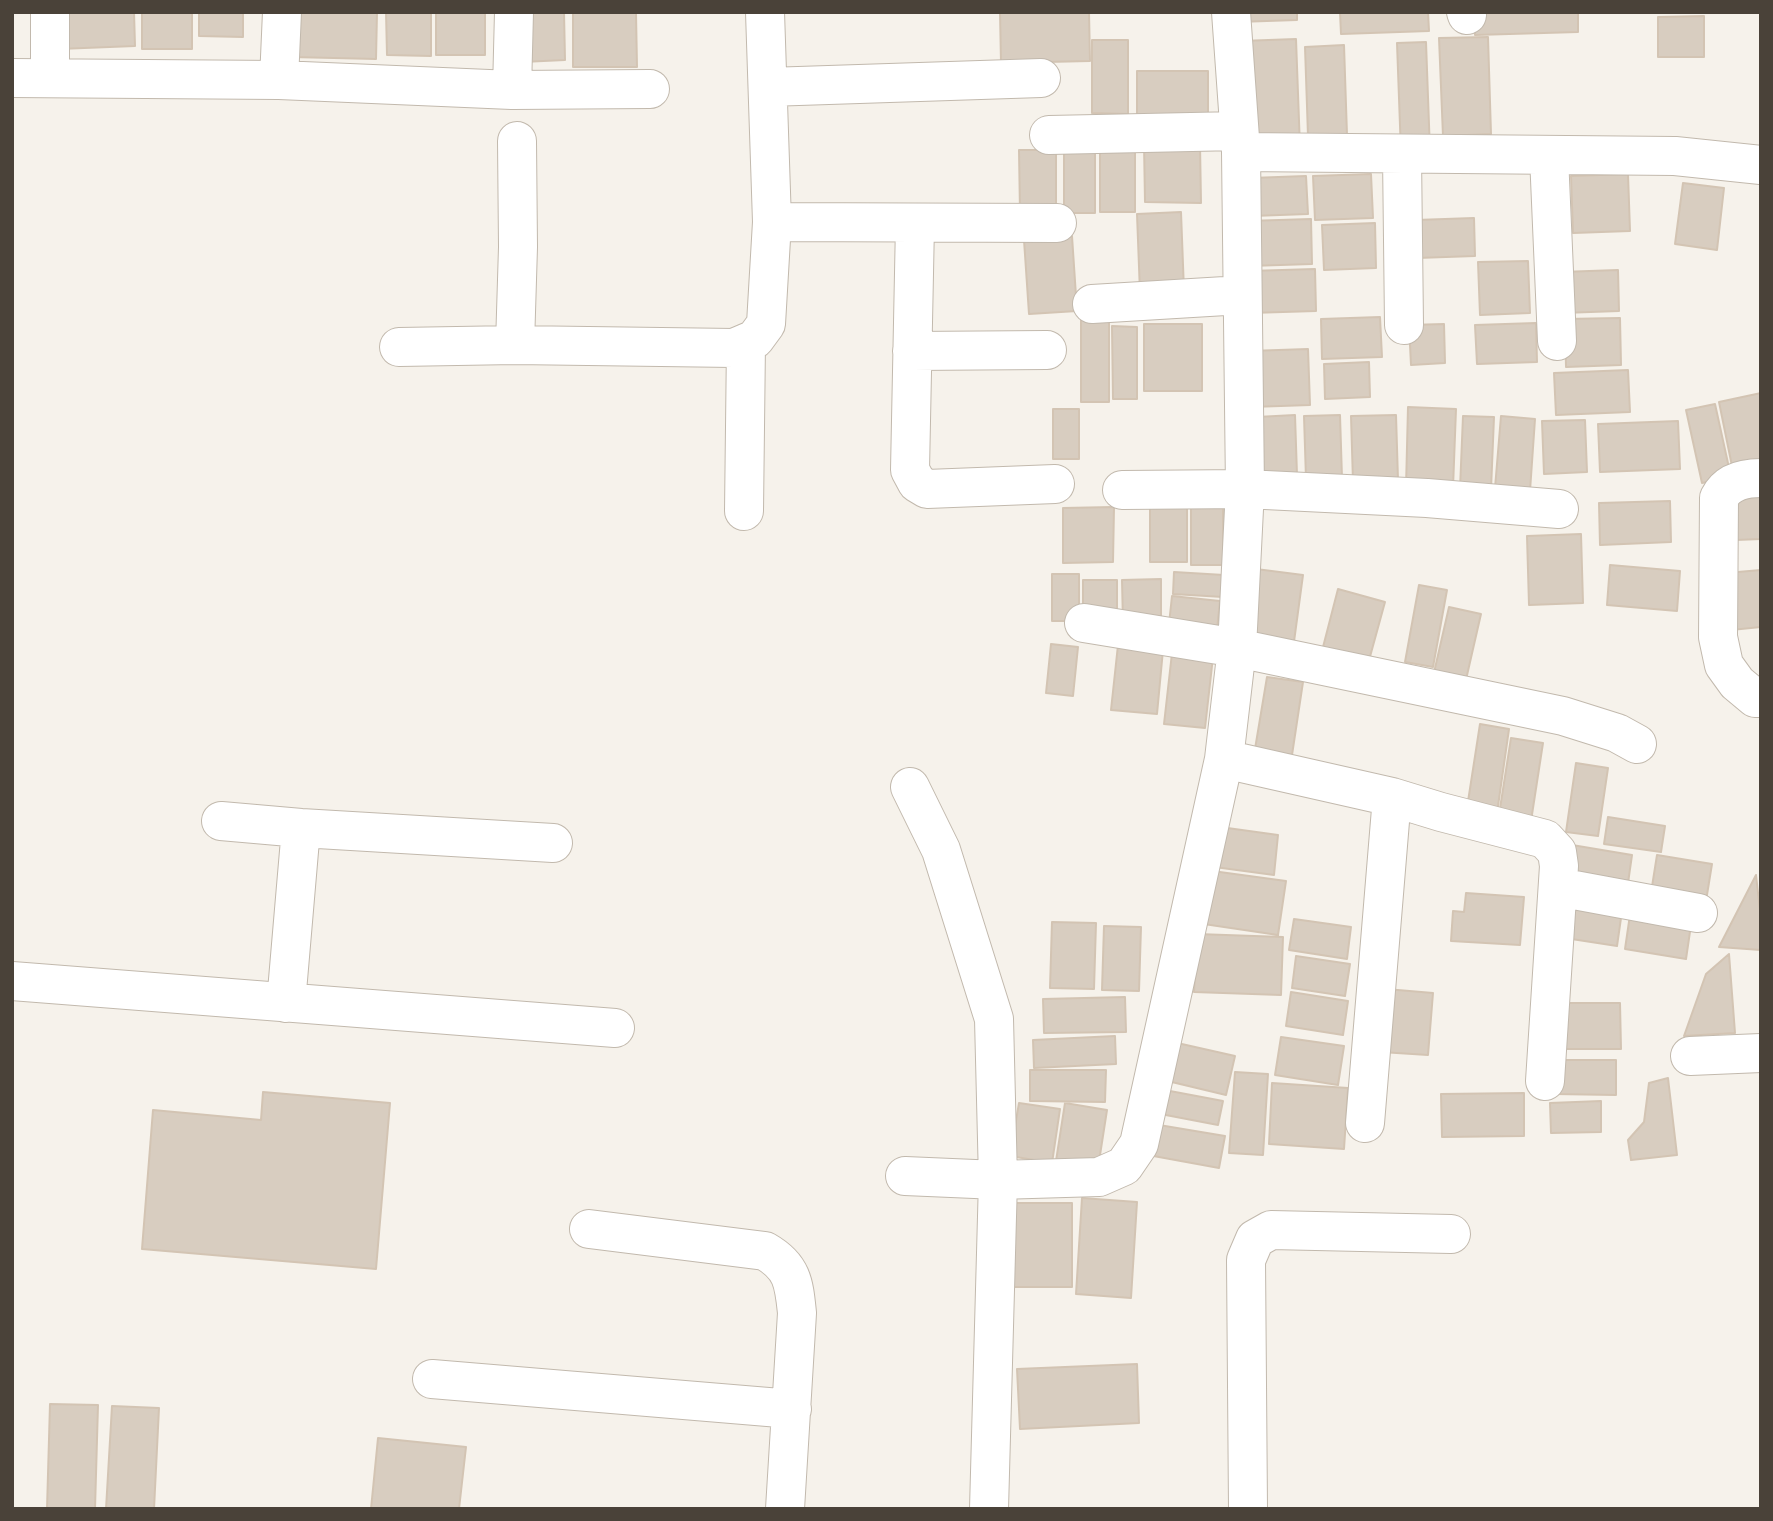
<!DOCTYPE html>
<style>
body{margin:0}
#map{position:relative;width:1773px;height:1521px;overflow:hidden;background:#f6f2eb;font-family:"Roboto Condensed",sans-serif}
canvas{display:block}
.frame{position:absolute;inset:0;border:14px solid #4a4239;pointer-events:none}
</style>
<div id="map">
<canvas width="1773" height="1521"></canvas>
<div class="frame"></div>
</div>
<script>
const c = document.querySelector('canvas').getContext('2d');
c.lineJoin = 'round';
function paint(path, color) { c.fillStyle = color; c.fill(path, 'evenodd'); }
function stroke(path, color, width, dash) { c.strokeStyle = color; c.lineWidth = width; c.lineCap = dash ? 'butt' : 'round'; c.setLineDash(dash || []); c.stroke(path); }
const building = new Path2D(`
 M58,12H134L135,46L59,49Z
 M142,12H192V49H142Z
 M199,12H243V37L199,36Z
 M292,12H377L376,59L291,57Z
 M386,12H431V56L387,55Z
 M436,12H485V55H436Z
 M520,12H564L565,60L522,62Z
 M1000,12H1089L1090,61L1001,63Z
 M1237,12H1297V20L1237,22Z
 M1340,12H1428L1429,31L1341,34Z
 M1475,12H1578V32L1475,35Z
 M573,13H636L637,67H573Z
 M1704,16V57H1658V17Z
 M1488,37L1491,134L1443,136L1439,38Z
 M1296,39L1300,148L1245,150L1241,41Z
 M1092,40H1128V114L1092,113Z
 M1426,42L1430,152L1401,153L1397,43Z
 M1344,45L1347,135L1308,136L1305,47Z
 M1137,71H1208V119H1137Z
 M1144,143L1200,144L1201,203L1145,202Z
 M1100,148H1135V212H1100Z
 M1064,149H1095V213H1064Z
 M1019,150H1056V213H1020Z
 M1371,174L1373,218L1315,220L1313,176Z
 M1628,174L1630,231L1573,233L1571,176Z
 M1306,176L1308,214L1252,216L1251,178Z
 M1683,183L1724,188L1717,250L1675,244Z
 M1181,212L1184,291L1140,293L1137,214Z
 M1474,218L1475,256L1417,258L1416,220Z
 M1311,219L1312,264L1249,266L1247,221Z
 M1375,223L1376,268L1324,270L1322,225Z
 M1072,236L1077,311L1029,314L1024,240Z
 M1528,261L1530,313L1480,315L1478,262Z
 M1315,269L1316,311L1250,313L1249,271Z
 M1618,270L1619,311L1562,313L1561,272Z
 M1380,317L1382,357L1322,359L1321,319Z
 M1081,318H1109V402H1081Z
 M1620,318L1621,365L1566,367L1565,319Z
 M1536,323L1537,362L1477,364L1475,325Z
 M1144,324H1202V391H1144Z
 M1444,324L1445,363L1411,365L1409,325Z
 M1112,326L1137,327V399H1113Z
 M1308,349L1310,405L1251,407L1249,351Z
 M1369,362L1370,397L1325,399L1324,364Z
 M1628,370L1630,412L1556,415L1554,373Z
 M1761,393V465L1733,471L1719,402Z
 M1715,404L1731,477L1702,483L1686,410Z
 M1408,407L1456,409L1453,488L1406,487Z
 M1053,409H1079V459H1053Z
 M1295,415L1297,475L1259,476L1257,417Z
 M1340,415L1342,478L1306,479L1304,416Z
 M1396,415L1398,480L1353,482L1351,416Z
 M1463,416L1494,417L1491,490L1460,489Z
 M1501,416L1535,419L1530,491L1495,488Z
 M1585,420L1587,472L1544,474L1542,421Z
 M1678,421L1680,469L1600,472L1598,424Z
 M1761,494V539L1736,540L1734,495Z
 M1670,501L1671,542L1600,545L1599,503Z
 M1191,505H1223V565H1191Z
 M1114,507L1113,562L1063,563V508Z
 M1150,508H1187V562H1150Z
 M1581,534L1583,603L1529,605L1527,536Z
 M1610,565L1680,571L1677,611L1607,605Z
 M1256,569L1303,575L1293,649L1246,642Z
 M1761,570V627L1731,630L1726,573Z
 M1174,572L1224,575L1223,597L1173,594Z
 M1052,574H1079V621H1052Z
 M1161,579V624L1123,623L1122,580Z
 M1083,580H1117V623H1083Z
 M1419,585L1447,590L1433,667L1405,662Z
 M1338,589L1385,602L1368,664L1322,651Z
 M1172,596L1220,601L1217,630L1169,624Z
 M1449,607L1481,614L1465,684L1433,677Z
 M1051,644L1078,647L1073,696L1046,693Z
 M1118,645L1163,650L1157,714L1111,710Z
 M1172,653L1213,657L1205,728L1164,724Z
 M1267,677L1303,682L1292,755L1255,749Z
 M1480,724L1509,729L1497,813L1467,808Z
 M1511,738L1543,743L1531,821L1499,815Z
 M1576,763L1608,768L1598,836L1566,832Z
 M1608,817L1665,826L1661,852L1604,844Z
 M1213,826L1278,835L1274,875L1207,866Z
 M1572,845L1632,855L1627,890L1567,880Z
 M1657,855L1712,864L1706,901L1651,893Z
 M1205,870L1286,881L1278,935L1197,923Z
 M1756,875L1761,919V950L1719,947Z
 M1466,893L1524,897L1520,945L1451,941L1453,911L1464,912Z
 M1570,903L1622,911L1617,946L1565,938Z
 M1631,908L1692,918L1686,959L1625,949Z
 M1294,919L1351,927L1347,959L1289,950Z
 M1052,922L1096,923L1094,989L1050,988Z
 M1104,926L1141,927L1139,991L1102,990Z
 M1197,934L1283,937L1281,995L1194,992Z
 M1729,954L1735,1033L1684,1036L1706,974Z
 M1296,956L1350,964L1345,996L1292,988Z
 M1386,989L1433,993L1428,1055L1381,1052Z
 M1291,992L1348,1001L1343,1035L1286,1026Z
 M1125,997L1126,1032L1044,1033L1043,999Z
 M1554,1003H1620L1621,1049H1554Z
 M1115,1036L1116,1064L1034,1068L1033,1040Z
 M1281,1037L1344,1046L1338,1085L1275,1075Z
 M1164,1040L1235,1056L1226,1095L1155,1078Z
 M1555,1060H1616V1095L1554,1094Z
 M1030,1070H1106L1105,1102L1030,1101Z
 M1235,1072L1268,1074L1263,1155L1229,1153Z
 M1668,1078L1677,1155L1631,1160L1628,1140L1644,1122L1649,1083Z
 M1272,1083L1348,1088L1344,1149L1269,1144Z
 M1154,1088L1223,1101L1218,1125L1150,1112Z
 M263,1092L390,1103L376,1269L142,1249L153,1110L261,1120Z
 M1524,1093V1136L1442,1137L1441,1094Z
 M1601,1101V1132L1551,1133L1550,1103Z
 M1019,1103L1060,1109L1052,1163L1010,1156Z
 M1065,1103L1107,1110L1098,1168L1056,1161Z
 M1153,1124L1225,1136L1219,1168L1148,1155Z
 M1082,1198L1137,1202L1131,1298L1076,1294Z
 M1013,1203H1072V1287H1013Z
 M1137,1364L1139,1423L1020,1429L1017,1369Z
 M50,1404L98,1405L95,1509H47Z
 M112,1406L159,1408L154,1509H106Z
 M378,1438L466,1447L459,1509H371Z`);
paint(building, '#d8cdc0');
stroke(building, '#d3c4b3', 2);
const minor = new Path2D(`
 M50,12V78
 M282,12L279,80L512,90L650,89
 M1231,12L1241,152
 M1466,12L1467,15
 M12,78L279,80
 M768,87L1041,78
 M512,90L514,12
 M1049,135L1239,131
 M1402,155L1404,325
 M1549,156L1557,341
 M772,222L1057,223
 M915,224L910,470L917,483L927,489L1055,484
 M1092,304L1242,295
 M515,345L734,348L755,339L766,324L772,222L765,12
 M399,347L515,345L518,247L517,141
 M912,351L1047,350
 M1761,478C1744,478 1727,482 1719,498L1718,637L1724,665L1737,683L1755,698H1761
 M1122,490L1245,489L1427,498L1559,509
 M744,511L746,343
 M1084,623L1237,648L1563,716L1617,733L1637,744
 M1224,759L1392,797L1441,812L1545,839L1557,852L1559,866L1545,1081
 M910,787L941,850L994,1019L998,1180L989,1509
 M221,821L301,828L553,843
 M1558,887L1698,913
 M12,981L615,1028
 M286,1003L301,828
 M1690,1056L1761,1053
 M1365,1123L1392,797
 M905,1176L998,1180L1099,1177L1124,1166L1139,1144L1224,759L1237,648L1245,489L1241,152L1675,156L1761,165
 M589,1229L765,1251C793,1267 794,1284 797,1313L785,1509
 M432,1379L792,1409
 M1248,1509L1246,1260L1255,1239L1271,1230L1451,1234`);
stroke(minor, '#c2b9ad', 40);
stroke(minor, '#fff', 38);
</script>
